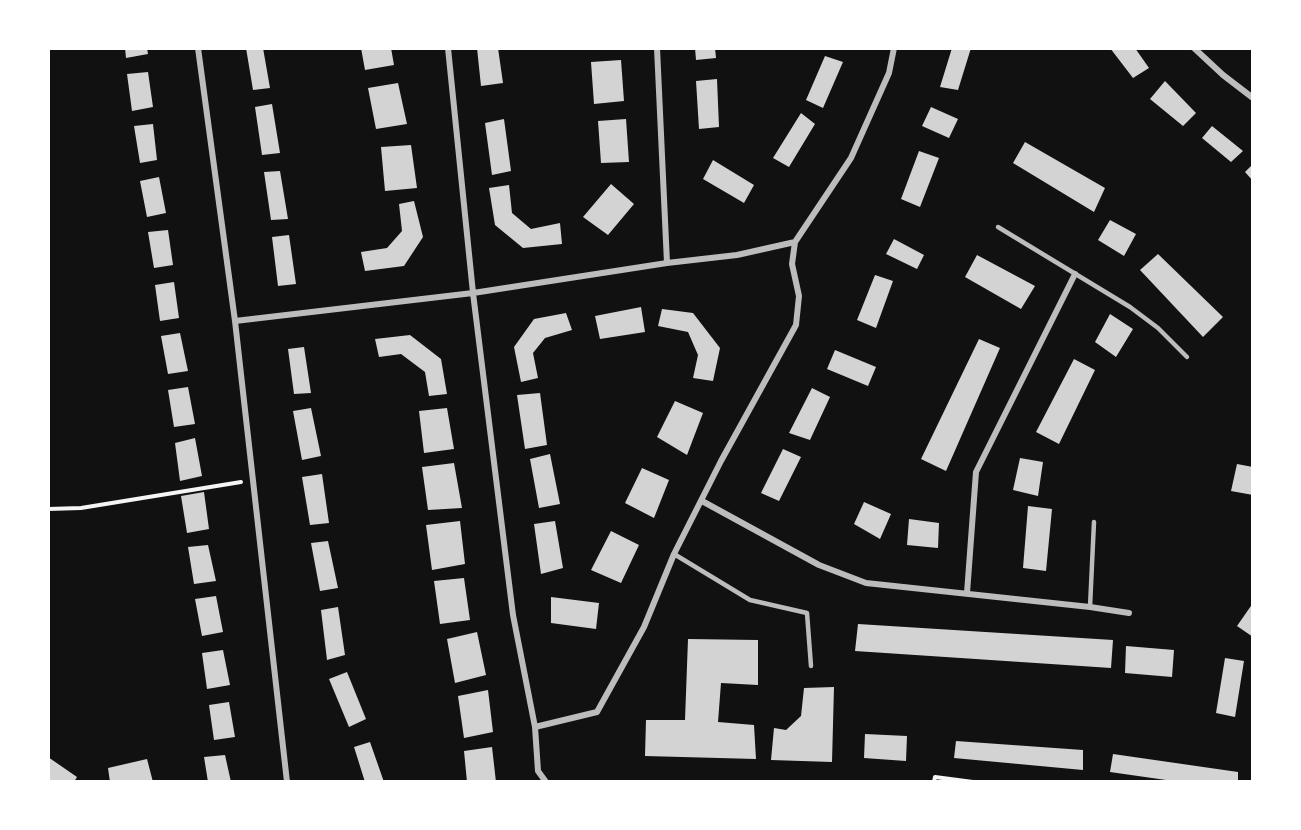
<!DOCTYPE html>
<style>
body{margin:0}
#map{position:relative;width:1301px;height:830px;overflow:hidden;background:#111;font-family:"PT Sans",sans-serif}
canvas{display:block}
.frame{position:absolute;inset:0;border:50px solid #fff;pointer-events:none}
</style>
<div id="map">
<canvas width="1301" height="830"></canvas>
<div class="frame"></div>
</div>
<script>
const c = document.querySelector('canvas').getContext('2d');
c.lineJoin = 'round';
function paint(path, color) { c.fillStyle = color; c.fill(path, 'evenodd'); }
function stroke(path, color, width, dash) { c.strokeStyle = color; c.lineWidth = width; c.lineCap = dash ? 'butt' : 'round'; c.setLineDash(dash || []); c.stroke(path); }
paint(new Path2D(`
 M125,48H147L148,54L126,58Z
 M246,48H263L270,88L253,90Z
 M361,48H391L394,65L365,70Z
 M477,48H498L503,83L481,86Z
 M695,48H715L716,58L696,60Z
 M952,48H971L958,90L940,87Z
 M1110,48H1135L1149,68L1133,78Z
 M825,56L843,62L823,108L806,100Z
 M621,60L624,101L594,104L591,62Z
 M148,72L153,107L132,111L127,74Z
 M717,79L719,127L699,129L696,81Z
 M1165,81L1196,113L1183,126L1150,99Z
 M398,83L407,124L376,129L368,88Z
 M272,104L280,153L262,155L255,107Z
 M931,107L958,119L949,138L922,126Z
 M801,113L815,124L789,167L773,158Z
 M504,119L511,171L492,175L485,123Z
 M626,119L629,162L601,163L598,121Z
 M153,124L157,160L140,163L134,126Z
 M1212,126L1243,151L1231,162L1202,138Z
 M1025,142L1105,188L1094,212L1013,163Z
 M411,145L417,188L385,191L381,147Z
 M919,151L939,158L920,207L901,199Z
 M713,160L754,185L744,203L703,179Z
 M1253,164V181L1245,172Z
 M280,171L288,219L271,220L264,172Z
 M159,177L166,213L147,217L140,181Z
 M611,184L634,204L608,235L583,217Z
 M509,185L512,213L531,229L560,223L562,244L523,248L495,225L489,188Z
 M414,201L423,237L404,266L365,271L361,252L387,248L402,231L399,204Z
 M1110,220L1136,234L1124,256L1098,240Z
 M168,230L173,265L154,268L148,232Z
 M289,235L296,284L278,286L272,237Z
 M894,239L924,255L917,269L886,254Z
 M1158,254L1223,317L1203,337L1140,270Z
 M977,255L1035,286L1021,309L965,277Z
 M875,275L893,281L876,328L857,320Z
 M174,282L179,318L160,321L155,285Z
 M641,307L645,332L600,339L595,316Z
 M662,309L693,313L720,348L713,381L693,378L698,355L688,332L658,326Z
 M566,313L572,330L545,338L533,353L538,378L521,382L514,347L534,319Z
 M1110,314L1133,329L1116,357L1095,342Z
 M180,333L188,371L168,374L161,336Z
 M410,335L441,359L447,394L429,396L425,372L401,354L379,357L375,339Z
 M979,339L1000,348L946,471L921,459Z
 M304,347L311,393L294,394L288,349Z
 M835,350L876,367L868,386L827,369Z
 M1074,359L1095,370L1059,444L1036,432Z
 M188,387L195,424L174,427L168,390Z
 M812,388L830,397L810,440L789,433Z
 M540,393L547,445L525,449L517,395Z
 M675,401L703,413L687,455L657,437Z
 M311,408L321,456L302,460L293,411Z
 M447,408L454,449L424,453L419,411Z
 M195,438L202,476L180,481L175,443Z
 M783,449L801,457L779,501L761,493Z
 M550,454L560,504L539,508L530,459Z
 M1020,458L1043,462L1038,496L1013,490Z
 M454,463L462,508L428,510L422,467Z
 M1237,464L1253,467V495L1231,491Z
 M642,468L669,480L654,518L625,503Z
 M322,474L329,523L310,525L302,477Z
 M204,492L209,529L187,533L181,496Z
 M864,502L891,514L880,539L854,524Z
 M1028,506L1052,509L1046,571L1023,568Z
 M909,519L939,523L938,548L907,545Z
 M460,521L465,564L432,570L426,525Z
 M555,521L563,568L541,574L534,524Z
 M611,531L639,545L621,583L591,570Z
 M328,541L338,588L320,591L311,543Z
 M208,545L216,581L194,584L188,547Z
 M464,578L470,620L440,624L434,581Z
 M216,596L223,632L202,636L195,599Z
 M551,597L599,603L596,629L551,623Z
 M1253,603V637L1237,626Z
 M338,607L345,655L327,660L321,610Z
 M858,624L1113,640L1111,668L855,651Z
 M477,632L486,675L455,683L447,639Z
 M688,639L758,640V685L721,683L718,722L754,725L756,759L645,756L646,720H685Z
 M1126,646L1174,650L1172,677L1125,673Z
 M223,650L230,685L207,689L202,653Z
 M1225,658L1244,661L1235,717L1216,713Z
 M347,672L366,719L349,727L329,679Z
 M834,687L832,762L771,760L774,728L786,730L801,716L804,688Z
 M488,690L493,732L464,738L458,696Z
 M229,702L235,737L214,740L209,705Z
 M865,734L907,736L906,761L864,758Z
 M956,741L1083,750V770L954,758Z
 M370,742L384,782H365L354,747Z
 M492,747L496,782H467L464,751Z
 M1113,754L1238,772V782H1180L1110,772Z
 M225,755L231,782H208L204,757Z
 M48,757L77,777L74,782H51L48,780Z
 M147,759L153,782H110L108,768Z`), '#d3d3d3');
stroke(new Path2D(`
 M48,509L81,508L241,482
 M934,782L935,777L973,782`), '#f5f5f5', 4);
stroke(new Path2D(`
 M998,227L1130,307L1158,328L1187,357
 M674,554L750,600L807,613L811,666
 M1090,607L1094,522`), '#bcbcbc', 4.5);
stroke(new Path2D(`
 M198,48L235,321L287,782
 M448,48L473,293L513,615L535,727L538,771L546,782
 M657,48L667,263
 M1194,48L1223,75L1253,98
 M235,321L473,293L667,263L737,255L795,242
 M702,501L819,565L866,583L1090,607L1129,613
 M967,593L976,472L1075,274
 M535,727L597,712L644,627L674,554L721,461L796,325L799,296L792,264L795,242L851,158L889,73L894,48`), '#bcbcbc', 6);
</script>
